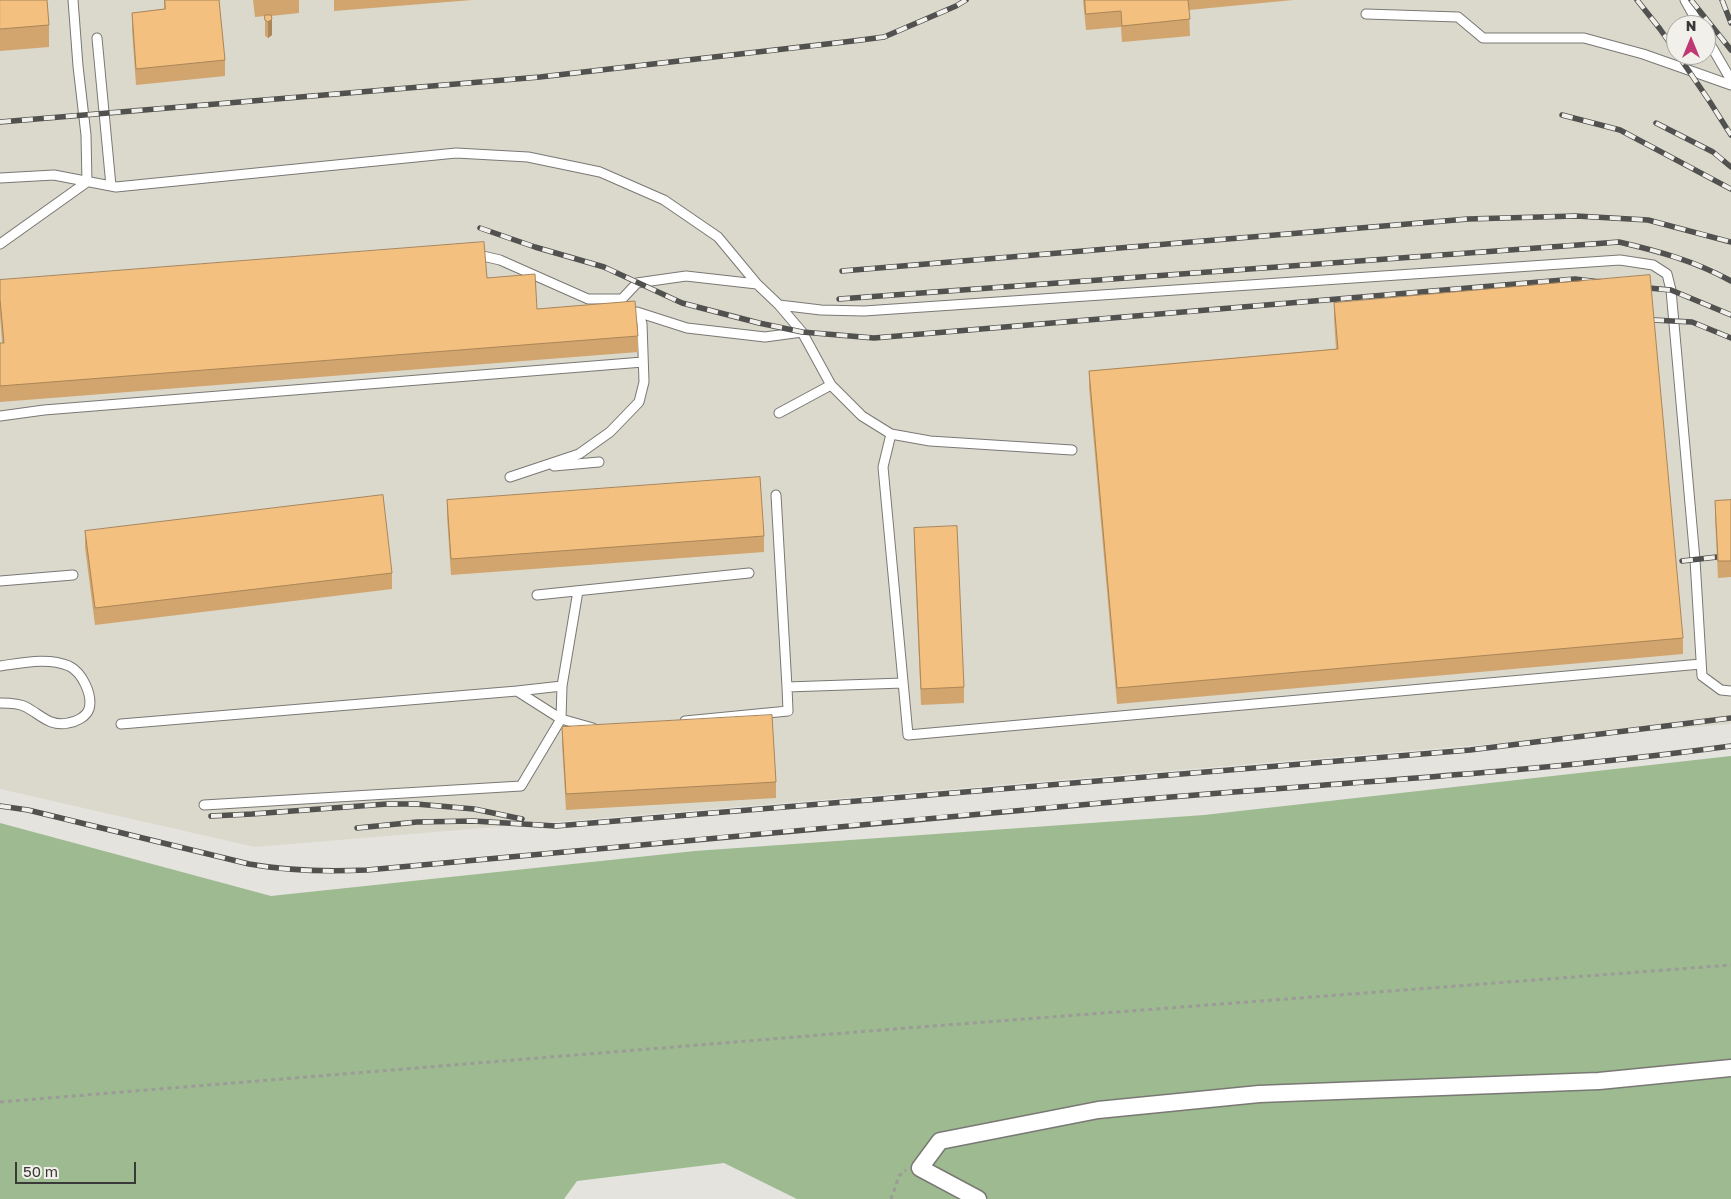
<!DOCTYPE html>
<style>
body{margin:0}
#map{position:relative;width:1731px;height:1199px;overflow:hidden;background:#e4e3de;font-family:"Golos Text",sans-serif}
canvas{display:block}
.north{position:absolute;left:1666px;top:15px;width:50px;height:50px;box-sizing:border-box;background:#f2f0eb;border:1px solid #a8a7a3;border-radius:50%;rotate:0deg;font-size:14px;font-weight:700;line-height:20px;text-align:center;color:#393937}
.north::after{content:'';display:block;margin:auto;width:18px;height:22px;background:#c03873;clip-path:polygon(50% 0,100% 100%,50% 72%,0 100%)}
.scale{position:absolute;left:15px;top:1162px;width:121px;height:22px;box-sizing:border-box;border:2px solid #393937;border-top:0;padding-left:6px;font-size:15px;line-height:18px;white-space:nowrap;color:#393937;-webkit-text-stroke:4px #f2f0eb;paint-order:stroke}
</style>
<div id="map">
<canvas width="1731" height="1199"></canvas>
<div class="north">N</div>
<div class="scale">50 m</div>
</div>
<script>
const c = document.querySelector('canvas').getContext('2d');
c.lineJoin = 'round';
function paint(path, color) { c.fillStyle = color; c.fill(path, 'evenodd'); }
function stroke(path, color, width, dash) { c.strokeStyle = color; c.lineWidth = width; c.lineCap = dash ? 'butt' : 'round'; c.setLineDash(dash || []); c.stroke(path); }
paint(new Path2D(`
 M0,0H1731V724L255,847L0,789ZM1676,25H1706V55H1676Z`), '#dbd8cc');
paint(new Path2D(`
 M1731,756V1199H797L724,1163L577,1181L564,1199H0V823L271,896L695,851L1204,815Z`), '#9dba90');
const service = new Path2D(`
 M1685,0L1699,25
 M1366,14L1458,17L1483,38H1584L1643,54L1731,85
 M1706,37L1731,80
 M97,38L111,186
 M0,178L54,175L116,187L456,153L528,157L600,172L664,200L718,237L757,284L779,305L802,332L831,385L862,416L891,434L930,441L1072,450
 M0,244L87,182L86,135L78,66L73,0
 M474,254L500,260L588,299H622L637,283L686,276L757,284
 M779,305L821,310L864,311L1620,260L1653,265L1667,274L1671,290L1695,560L1702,676L1721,690L1731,691
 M637,312L687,328L765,337L802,332
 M779,413L831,385
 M0,416L44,410L643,362
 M891,434L883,467L908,735L1701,664
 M554,466L599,462
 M510,477L579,454L610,432L639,402L644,382L642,324L639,314
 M776,495L787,687
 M0,581L73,575
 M537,595L749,573
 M0,666C22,663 48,657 69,666C82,672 93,695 89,709C86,717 76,722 68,723C50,727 41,715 26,707C19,703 8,703 0,703
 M517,691L562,686L578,591
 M685,721L788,711L787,687L903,683
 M121,724L517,691L561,719L593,728
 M204,805L521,786L561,719L562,686`);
const minor = new Path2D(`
 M978,1199L920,1168L940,1141L1098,1110L1259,1094L1599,1081L1731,1068`);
stroke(service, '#797874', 11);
stroke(minor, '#797874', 19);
stroke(new Path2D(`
 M0,1102L894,1029L1731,965
 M891,1199L899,1176L906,1170`), '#9c9b97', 3, [4, 4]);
stroke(service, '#fff', 9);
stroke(minor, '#fff', 16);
const rail = new Path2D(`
 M1637,0L1660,29L1676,52
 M1691,0L1731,50
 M1722,0L1731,23
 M1678,55L1710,102L1731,135
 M1562,115L1620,130L1731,189
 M0,122L540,77L853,41L884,37L956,6L966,0
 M1656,123L1713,152L1731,167
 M480,228L535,247L604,267L682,303L759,323L802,332L874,338L1575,279L1600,282
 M842,271L1468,219L1576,216L1648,220L1731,242
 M1637,287L1671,290L1731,315
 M839,299L1619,242C1658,251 1695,261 1731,281
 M1653,320L1692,322L1731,338
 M1682,561L1717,557
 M0,806L28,810L249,864C289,871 326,872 367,870C622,847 878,822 1135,800C1333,783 1533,773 1731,746
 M211,816L252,814L387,804H416L474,809L522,819
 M357,828L417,822L473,821L556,826L1470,750L1731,718`);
stroke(rail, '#51514f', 5.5);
stroke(rail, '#f2f0eb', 4, [11]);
paint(new Path2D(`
 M0,0L49,25V47L0,51Z
 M164,0H219L225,60V76L136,85L132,29V13L164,9Z
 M253,0H299V13L271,16L272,35L268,38L265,36V16L255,17Z
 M334,0H472L334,11Z
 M1083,0H1293L1189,10L1190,36L1122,42L1121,27L1086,30Z
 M487,278L537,309L638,336V352L0,402V343H2L0,315V280Z
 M1334,303L1683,638V654L1117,704L1089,387V371L1336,349L1334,319Z
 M447,500L764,536V552L451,575L447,516Z
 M1731,500V577L1718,578L1715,517V501Z
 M914,528L964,687V703L921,705L914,545Z
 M85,531L392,573V589L95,625L85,547Z
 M562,727L776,782V798L566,810L562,744Z`), '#d1a56d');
paint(new Path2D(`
 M272,19V35L268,38V22Z`), '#aa8659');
const building = new Path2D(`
 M0,0H47L49,25L0,29Z
 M165,0H219L225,60L136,69L132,13L165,9Z
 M1085,0H1188L1190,19L1122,26L1121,11L1086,14Z
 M265,15H271L272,19L268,22L265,20Z
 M484,242L487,278L535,274L537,309L635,301L638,336L0,386V343H4L0,299V280Z
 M1650,275L1683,638L1117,688L1089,371L1338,349L1334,303Z
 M760,477L764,536L451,559L447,500Z
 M383,495L392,573L95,608L85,531Z
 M1731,500V561H1718L1715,501Z
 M957,526L964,687L921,689L914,528Z
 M772,715L776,782L566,794L562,727Z`);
paint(building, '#f3c07f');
stroke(building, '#aa8659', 1);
</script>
